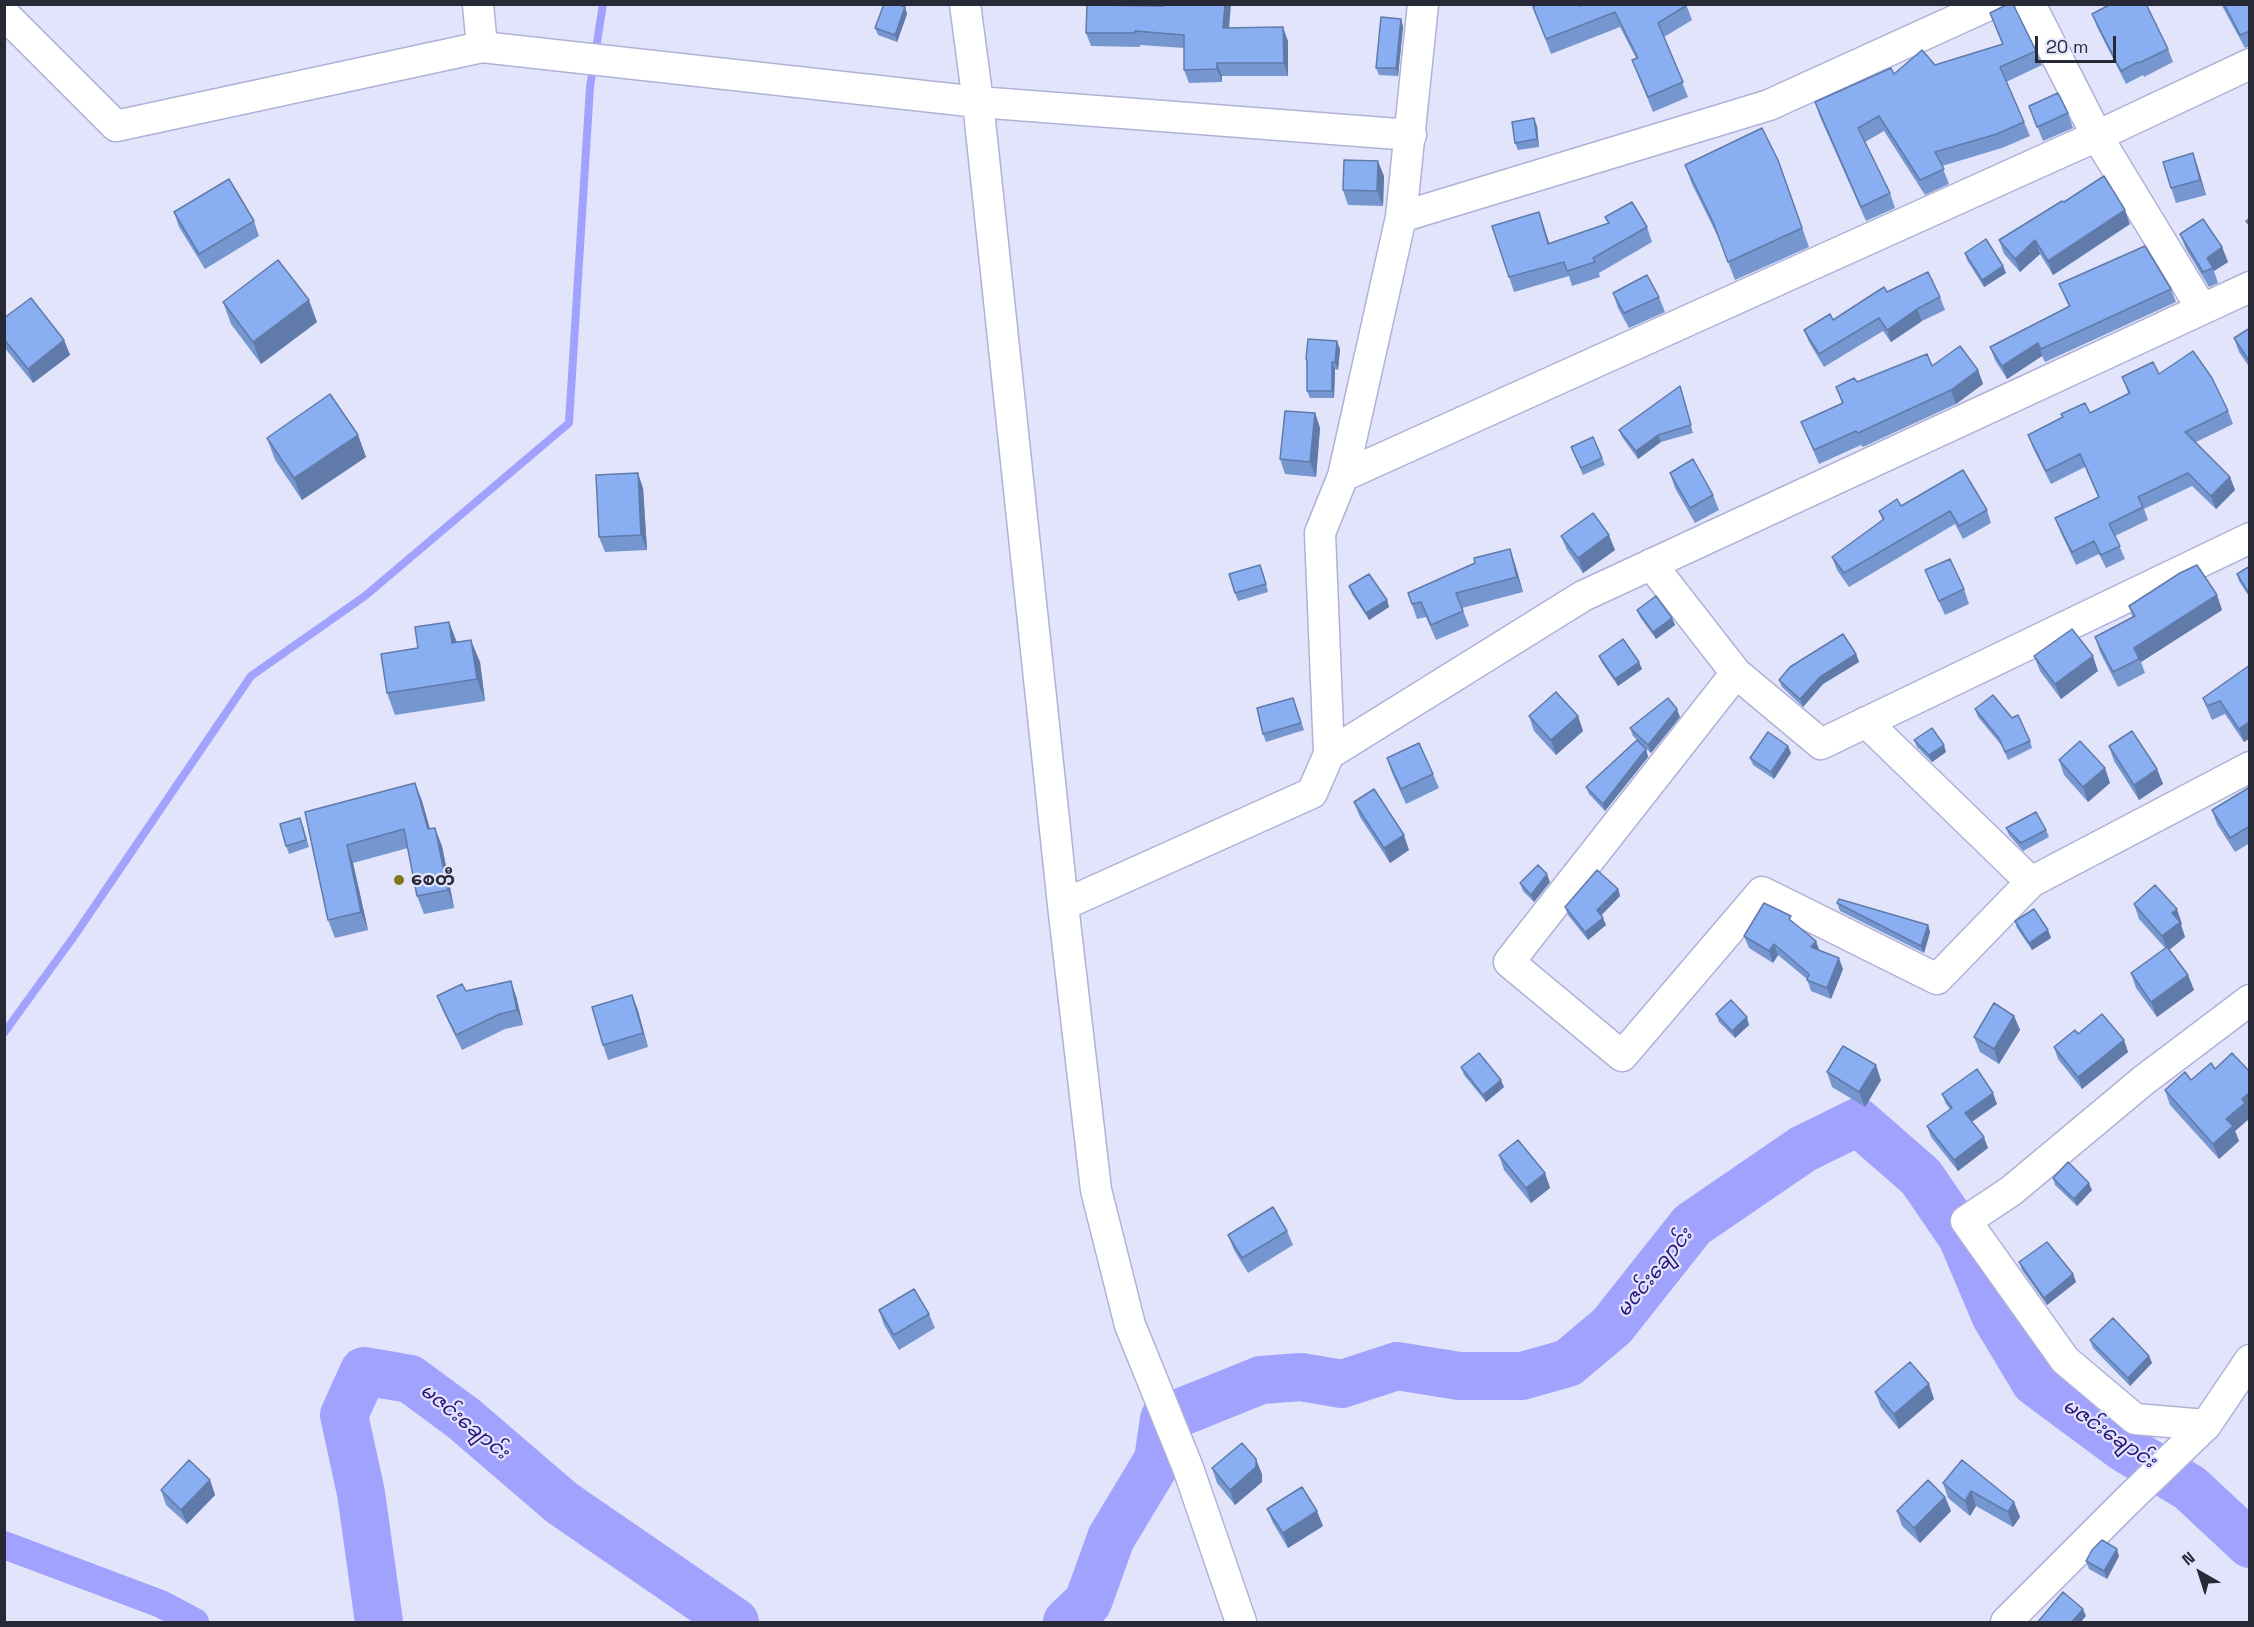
<!DOCTYPE html>
<meta charset="utf-8">
<style>
body{margin:0}
#map{position:relative;width:2254px;height:1627px;overflow:hidden;background:#e2e4fb;font-family:"Space Grotesk",sans-serif}
canvas{display:block}
.frame{position:absolute;inset:0;border:6px solid #282937;pointer-events:none}
.north{position:absolute;left:2170px;top:1543px;width:60px;height:60px;-webkit-text-stroke:4px #e2e4fb;paint-order:stroke;rotate:321deg;font-size:16px;font-weight:700;line-height:24px;text-align:center;color:#282937}
.north::after{content:'';display:block;margin:auto;width:21px;height:27px;background:#282937;clip-path:polygon(50% 0,100% 100%,50% 72%,0 100%)}
.scale{position:absolute;left:2035px;top:36px;width:81px;height:27px;box-sizing:border-box;border:3px solid #282937;border-top:0;padding-left:8px;font-size:18px;line-height:21px;white-space:nowrap;color:#282937;-webkit-text-stroke:4px #e2e4fb;paint-order:stroke}
</style>
<div id="map">
<canvas width="2254" height="1627"></canvas>
<div class="frame"></div>
<div class="north">N</div>
<div class="scale">20 m</div>
</div>
<script>
const c = document.querySelector('canvas').getContext('2d');
c.lineJoin = 'round';
function stroke(path, color, width, dash) { c.strokeStyle = color; c.lineWidth = width; c.lineCap = dash ? 'butt' : 'round'; c.setLineDash(dash || []); c.stroke(path); }
function paint(path, color) { c.fillStyle = color; c.fill(path, 'evenodd'); }
function label(font, color, halo, rows, align = 'center') {
  c.font = font + ' "Space Grotesk","Noto Sans Myanmar",sans-serif'; c.lineWidth = 4.5; c.setLineDash([]); c.textBaseline = 'middle'; c.strokeStyle = halo; c.fillStyle = color; for (const [text, x, y, turn = 0] of rows) {
    c.save(); c.translate(x, y); c.rotate((+turn || 0) * Math.PI / 180); c.textAlign = isNaN(turn) ? turn : align; if (halo) c.strokeText(text, 0, 0); c.fillText(text, 0, 0); c.restore();
  }
}
stroke(new Path2D(`
 M4,1033L75,935L251,676L365,596L569,423L590,87L603,4`), '#a0a2fe', 8);
stroke(new Path2D(`
 M4,1545L161,1604L195,1622`), '#a0a2fe', 28);
stroke(new Path2D(`
 M379,1622L361,1493L344,1415L364,1371L410,1379L463,1418L562,1503L735,1622
 M1067,1622L1088,1602L1111,1538L1158,1460L1164,1419L1261,1380L1301,1377L1342,1384L1397,1366L1459,1376H1522L1568,1363L1612,1326L1692,1225L1803,1149L1858,1122L1921,1177L1962,1237L1996,1317L2035,1382L2124,1448L2190,1488L2250,1544`), '#a0a2fe', 48);
const minor = new Path2D(`
 M478,4L482,47
 M965,4L978,102L1063,905L1096,1190L1130,1325L1188,1468L1241,1622
 M1423,4L1401,217L1343,476L1320,533L1329,754L1583,596L2250,287
 M2030,4L2097,136L2202,309
 M4,14L116,126L482,47L978,102L1411,135
 M1401,217L1769,105L1991,4
 M1343,476L2097,136L2250,64
 M1651,564L1736,673L1821,744L2250,538
 M1736,673L1509,962L1622,1056L1762,892L1937,979L2031,882L2250,767
 M1866,722L2031,882
 M1063,905L1312,793L1329,754
 M2206,1425L2135,1419L2065,1360L1966,1221L2011,1191L2144,1080L2250,1000
 M2006,1622L2128,1500L2206,1425L2250,1360`);
stroke(minor, '#afb2d7', 33);
stroke(minor, '#fff', 30);
paint(new Path2D(`
 M1686,4L1692,20L1664,37L1688,97L1653,112L1632,60L1636,58L1620,27L1551,54L1533,7Z
 M2221,4H2250V46L2245,48Z
 M905,7L907,14L897,42L878,35L875,28Z
 M1990,13L2036,51L2042,65L2006,82L2024,122L2030,136L2002,148L1942,166L1949,184L1925,195L1884,131L1865,142L1890,193L1895,208L1866,221L1820,117L1815,102L1894,74L1935,65L2002,44Z
 M2092,14L2168,49L2173,62L2144,77L2143,75L2126,84L2097,27Z
 M1401,19L1403,27L1398,76L1379,75L1376,68Z
 M1229,28L1288,41V76H1222V82L1189,83L1184,70V48L1140,45V47L1091,46L1086,33Z
 M2029,106L2068,113L2073,128L2043,141Z
 M1537,126L1539,147L1518,150L1515,143Z
 M2193,153L2198,168L2206,195L2176,203L2171,188Z
 M1778,160L1809,247L1735,280L1720,241L1692,184L1685,165Z
 M1384,176L1383,206L1348,205L1343,190Z
 M2064,202L2130,224L2053,275L2040,254L2020,272L2004,254L1999,240Z
 M174,212L254,221L259,236L205,269L179,227Z
 M1539,212L1549,243L1608,223L1605,217L1647,227L1652,242L1599,273L1600,277L1572,286L1569,276L1514,292L1509,277Z
 M2180,234L2222,247L2228,262L2214,271L2218,283L2209,287L2186,249Z
 M1965,253L2003,266L2006,273L1984,287L1967,260Z
 M2059,284L2171,289L2176,302L2045,362L2042,356L2007,379L1995,360L1990,347L2069,307Z
 M1887,292L1940,297L1945,310L1922,321L1891,342L1883,331L1824,367L1809,342L1804,330L1833,320Z
 M1613,293L1659,297L1665,312L1629,328L1618,308Z
 M223,302L317,322L261,364L231,324Z
 M4,318L64,340L70,355L33,383L4,347Z
 M2250,328V368L2239,352L2234,338Z
 M1340,349L1338,370L1335,369L1334,398H1310L1307,391V364L1306,359Z
 M1932,366L1978,370L1983,384L1956,404L1863,447L1861,445L1819,464L1801,422L1842,403L1836,387Z
 M2159,374L2228,411L2233,424L2196,442L2230,477L2235,490L2216,509L2192,486L2144,509L2148,520L2115,536L2125,559L2106,568L2099,554L2076,565L2060,531L2055,518L2098,497L2085,467L2051,484L2033,448L2028,435L2090,413L2128,393L2122,377Z
 M1680,386L1693,433L1661,442L1638,459L1622,437L1619,430Z
 M1315,413L1320,428L1316,477L1285,474L1280,459Z
 M358,435L366,457L302,500L275,460L267,438Z
 M1571,447L1602,458L1605,465L1583,475Z
 M1670,473L1713,495L1719,510L1695,523L1675,488Z
 M643,488L647,550L605,552L599,537Z
 M1901,506L1987,510L1991,523L1963,539L1955,524L1849,587L1837,570L1832,557L1883,521L1879,511Z
 M1561,536L1615,550L1583,573L1567,550Z
 M1510,549L1515,564L1523,592L1462,608L1469,626L1436,640L1426,617L1417,619L1408,593Z
 M2250,566V598L2239,581L2237,574Z
 M1925,570L1964,589L1969,604L1945,615L1931,585Z
 M1263,572L1268,592L1238,601L1235,593Z
 M1349,586L1387,600L1389,607L1369,620L1352,594Z
 M2217,595L2222,610L2141,662L2145,673L2118,687L2100,652L2095,637L2133,618L2129,606Z
 M1637,610L1672,618L1675,625L1656,639L1640,617Z
 M449,622L457,642L480,662L485,701L395,715L387,693L418,648Z
 M1856,654L1859,662L1823,684L1803,707L1782,687L1779,680Z
 M1599,656L1642,669L1618,686L1602,663Z
 M2034,656L2098,671L2061,699L2040,671Z
 M2250,665V738L2244,742L2225,714L2212,720L2208,711L2203,698Z
 M1293,698L1304,730L1266,742L1263,734Z
 M1975,709L2030,741L2032,748L2008,760L2002,746L1978,717Z
 M1529,716H1578L1583,731L1556,755L1534,731Z
 M1680,717L1651,753L1639,742L1646,749L1648,757L1605,811L1589,794L1586,787L1637,740L1633,736L1630,728Z
 M1914,740L1946,752L1932,762L1917,747Z
 M1788,746L1791,753L1774,779L1753,765L1750,758Z
 M2109,746L2157,769L2163,784L2139,800L2114,761Z
 M1387,758L1433,774L1439,788L1406,804L1392,773Z
 M2059,760L2105,768L2110,783L2088,802L2064,775Z
 M415,783L422,801L430,829L442,846L454,908L424,914L417,896L408,848L353,863L368,930L335,938L328,920L305,812Z
 M2250,787V843L2235,852L2217,824L2212,810Z
 M1354,802L1409,850L1390,863L1360,817Z
 M303,826L309,847L289,854L286,846Z
 M2006,828L2046,830L2049,837L2023,851L2009,835Z
 M1550,882L1534,902L1523,891L1520,883Z
 M1618,889L1620,896L1601,916L1606,925L1588,940L1568,915L1565,907Z
 M1837,903L1928,925L1930,932L1924,953L1840,911Z
 M2134,904L2182,924L2181,925L2185,937L2169,950L2188,975L2194,990L2157,1017L2136,988L2131,973L2165,948L2139,919Z
 M2015,921L2048,930L2051,938L2032,950L2017,928Z
 M1793,923L1816,941L1819,951L1843,969L1831,999L1811,991L1807,979L1778,955L1773,963L1749,948L1744,936Z
 M466,991L516,996L523,1025L505,1029L462,1050L443,1011L437,996Z
 M632,995L648,1047L608,1060L603,1045Z
 M1716,1014L1749,1025L1735,1038L1719,1022Z
 M2014,1016L2020,1030L1999,1064L1980,1052L1974,1037Z
 M2078,1034L2124,1040L2128,1052L2082,1089L2058,1059L2054,1047Z
 M1461,1067L1504,1087L1486,1102L1464,1075Z
 M1827,1072L1881,1080L1865,1107L1832,1087Z
 M2191,1080L2249,1112L2250,1115V1118L2235,1131L2239,1141L2219,1159L2170,1105L2165,1090Z
 M1942,1094L1997,1104L1972,1122L1988,1148L1958,1171L1931,1137L1927,1126L1950,1109L1946,1104Z
 M1499,1155L1545,1173L1550,1188L1531,1203L1504,1170Z
 M2053,1178L2092,1190L2077,1206L2055,1185Z
 M1287,1231L1293,1245L1248,1273L1234,1250L1228,1235Z
 M2019,1262L2073,1274L2076,1282L2047,1305L2022,1270Z
 M879,1310L929,1314L935,1328L899,1350L884,1325Z
 M2090,1340L2149,1356L2152,1363L2130,1386L2093,1348Z
 M1929,1384L1934,1399L1899,1429L1881,1407L1875,1392Z
 M1212,1468L1262,1474V1482L1235,1505L1217,1483Z
 M210,1480L215,1495L187,1524L166,1505L161,1490Z
 M1943,1483L2014,1502L2020,1517L2013,1527L1976,1506L1970,1516L1948,1498Z
 M1945,1497L1951,1511L1920,1543L1902,1526L1897,1511Z
 M1267,1509L1323,1526L1288,1548L1273,1523Z
 M2119,1556L2107,1579L2089,1569L2086,1561Z`), '#7696d0');
paint(new Path2D(`
 M1225,4H1231L1228,41L1223,28Z
 M905,7L907,14L897,42L895,35Z
 M1401,19L1403,27L1398,76L1396,68Z
 M1283,27L1288,41V76L1284,63Z
 M1217,63L1222,76V82L1217,69Z
 M1534,118L1537,126L1539,147L1537,139Z
 M2193,153L2198,168L2206,195L2200,180Z
 M1378,161L1384,176L1383,206L1377,191Z
 M2125,210L2130,224L2053,275L2048,261Z
 M1539,212L1544,227L1554,258L1548,244Z
 M2035,240L2040,254L2020,272L2015,259Z
 M2222,247L2228,262L2214,271L2207,258Z
 M2003,266L2006,273L1984,287L1982,280Z
 M309,300L317,322L261,364L253,342Z
 M1917,309L1922,321L1891,342L1887,330Z
 M64,340L70,355L33,383L28,369Z
 M1337,341L1340,349L1338,370L1335,362Z
 M2038,343L2042,356L2007,379L2002,366Z
 M1332,362L1335,369L1334,398L1332,391Z
 M1978,370L1983,384L1956,404L1951,390Z
 M1315,413L1320,428L1316,477L1310,462Z
 M358,435L366,457L302,500L294,478Z
 M1658,435L1661,442L1638,459L1636,451Z
 M638,473L643,488L647,550L641,535Z
 M2230,477L2235,490L2216,509L2211,496Z
 M1609,535L1615,550L1583,573L1578,558Z
 M1510,549L1515,564L1523,592L1517,577Z
 M2217,595L2222,610L2141,662L2134,648Z
 M1387,600L1389,607L1369,620L1366,613Z
 M1672,618L1675,625L1656,639L1653,632Z
 M449,622L457,644L452,643Z
 M471,640L480,662L485,701L477,679Z
 M1856,654L1859,662L1823,684L1803,707L1800,699L1820,677Z
 M2093,656L2098,671L2061,699L2055,684Z
 M1639,662L1642,669L1618,686L1615,679Z
 M1677,709L1680,717L1651,753L1648,745Z
 M1578,716L1583,731L1556,755L1551,740Z
 M2250,721V738L2244,742L2239,729Z
 M1944,745L1946,752L1932,762L1929,755Z
 M1788,746L1791,753L1774,779L1771,772Z
 M1646,749L1648,757L1605,811L1603,804Z
 M2105,768L2110,783L2088,802L2083,787Z
 M2157,769L2163,784L2139,800L2134,785Z
 M415,783L422,801L435,847L428,829Z
 M435,828L442,846L454,908L448,890Z
 M1404,835L1409,850L1390,863L1384,848Z
 M347,845L353,863L368,930L361,912Z
 M1547,874L1550,882L1534,902L1531,895Z
 M1618,889L1620,896L1599,917L1597,910Z
 M2177,909L2182,924L2181,925L2185,937L2168,951L2162,936L2172,913Z
 M1603,918L1606,925L1588,940L1585,932Z
 M1928,925L1930,932L1924,953L1921,946Z
 M2048,930L2051,938L2032,950L2029,943Z
 M1816,941L1820,952L1811,947Z
 M1774,944L1778,955L1773,963L1769,951Z
 M1839,958L1843,969L1831,999L1827,988Z
 M2188,975L2194,990L2157,1017L2151,1002Z
 M511,981L516,996L523,1025L517,1010Z
 M632,995L638,1010L648,1047L643,1033Z
 M2014,1016L2020,1030L1999,1064L1994,1049Z
 M1747,1017L1749,1025L1735,1038L1732,1031Z
 M2124,1040L2128,1052L2082,1089L2078,1077Z
 M1876,1065L1881,1080L1865,1107L1859,1092Z
 M1501,1080L1504,1087L1486,1102L1483,1095Z
 M2250,1092V1112H2249L2250,1118L2235,1131L2239,1141L2219,1159L2213,1144L2226,1119L2242,1099Z
 M1993,1093L1997,1104L1968,1124L1965,1113Z
 M1984,1137L1988,1148L1958,1171L1954,1160Z
 M1545,1173L1550,1188L1531,1203L1526,1188Z
 M2089,1183L2092,1190L2077,1206L2074,1199Z
 M2073,1274L2076,1282L2047,1305L2044,1298Z
 M2149,1356L2152,1363L2130,1386L2128,1378Z
 M1929,1384L1934,1399L1899,1429L1894,1414Z
 M1256,1459L1262,1474V1482L1235,1505L1230,1490Z
 M210,1480L215,1495L187,1524L181,1510Z
 M1971,1491L1976,1506L1970,1516L1965,1501Z
 M1945,1497L1951,1511L1920,1543L1914,1528Z
 M2014,1502L2020,1517L2013,1527L2008,1512Z
 M1317,1511L1323,1526L1288,1548L1283,1533Z
 M2117,1549L2119,1556L2107,1579L2104,1571Z
 M2083,1609L2086,1616L2080,1623H2071Z`), '#607aa9');
const building = new Path2D(`
 M884,4H898L905,7L895,35L875,28Z
 M1163,4H1225L1223,28L1283,27L1284,63H1217V69L1184,70V35L1135,31V33H1086L1087,5L1163,6Z
 M1538,4H1580V6L1584,4H1686L1687,5L1658,23L1683,82L1648,97L1632,60L1638,58L1615,12L1546,39L1533,7Z
 M2008,4H2013L2036,51L2000,67L2024,122L1997,134L1935,152L1944,169L1920,180L1879,116L1858,128L1890,193L1861,207L1815,102L1891,68L1894,74L1922,50L1935,65L2003,44L1990,13Z
 M2111,4H2146L2168,49L2139,63L2138,62L2121,71L2092,14Z
 M2224,4H2250V31L2240,35Z
 M1381,17L1401,19L1396,68H1376Z
 M2058,93L2068,113L2037,127L2029,106Z
 M1534,118L1537,139L1515,143L1512,122Z
 M1762,128L1778,160L1802,228L1728,262L1713,222L1685,165Z
 M2193,153L2200,180L2171,188L2163,162Z
 M1344,160L1378,161L1377,191L1343,190Z
 M2104,176L2125,210L2048,261L2035,240L2015,259L1999,240L2062,201L2064,202Z
 M229,179L254,221L199,254L174,212Z
 M1632,202L1647,227L1593,258L1595,262L1567,271L1564,262L1509,277L1492,226L1539,212L1548,244L1609,223L1605,217Z
 M2250,218V226L2246,221Z
 M2203,219L2222,247L2207,258L2213,268L2203,272L2180,234Z
 M1986,239L2003,266L1982,280L1965,253Z
 M2145,246L2171,289L2041,349L2038,343L2002,366L1990,347L2070,306L2059,284Z
 M278,260L309,300L253,342L223,302Z
 M1928,272L1940,297L1917,309L1887,330L1879,318L1819,354L1804,330L1830,314L1833,320L1884,287L1887,292Z
 M1647,275L1659,297L1624,313L1613,293Z
 M31,298L64,340L28,369L4,339V318Z
 M2250,328V362L2234,338Z
 M1308,339L1337,341L1335,362H1332V391H1307V360L1306,359Z
 M1960,346L1978,370L1951,390L1858,433L1856,431L1814,450L1801,422L1843,403L1836,387L1854,378L1857,382L1927,354L1932,366Z
 M2193,351L2212,378L2228,411L2185,432L2230,477L2211,496L2188,473L2138,497L2143,507L2109,524L2120,546L2101,555L2094,541L2072,552L2055,518L2099,497L2080,454L2046,471L2028,435L2063,417L2061,414L2085,403L2090,413L2130,393L2122,377L2153,362L2159,374Z
 M1680,386L1691,425L1658,435L1636,451L1619,430Z
 M330,394L358,435L294,478L267,438Z
 M1285,411L1315,413L1310,462L1280,459Z
 M1593,437L1602,458L1581,468L1571,447Z
 M1693,459L1713,495L1690,508L1670,473Z
 M1963,470L1987,510L1959,526L1950,511L1844,573L1832,557L1884,519L1879,511L1897,499L1901,506Z
 M638,473L641,535L599,537L596,475Z
 M1593,513L1609,535L1578,558L1561,536Z
 M1510,549L1517,577L1456,593L1463,611L1431,625L1421,602L1412,604L1408,593L1475,563L1474,558Z
 M1950,559L1964,589L1939,601L1925,570Z
 M1260,565L1266,584L1235,593L1229,574Z
 M2197,565L2217,595L2134,648L2139,659L2113,672L2095,637L2135,616L2129,606L2180,573Z
 M2250,566V591L2248,592L2237,574Z
 M1369,574L1387,600L1366,613L1349,586Z
 M1656,596L1672,618L1653,632L1637,610Z
 M449,622L452,643L471,640L477,679L387,693L381,654L418,648L415,627Z
 M2072,629L2093,656L2055,684L2034,656Z
 M1843,634L1856,654L1820,677L1800,699L1779,680L1790,667Z
 M1623,639L1639,662L1615,679L1599,656Z
 M2250,665V721L2239,729L2220,701L2207,706L2203,698Z
 M1556,692L1578,716L1551,740L1529,716Z
 M1993,695L2012,718L2018,715L2030,741L2005,752L1999,738L1975,709Z
 M1293,698L1301,723L1263,734L1257,708Z
 M1668,698L1677,709L1648,745L1630,728Z
 M1932,728L1944,745L1929,755L1914,740Z
 M2132,731L2157,769L2134,785L2109,746Z
 M1768,732L1788,746L1771,772L1750,758Z
 M1637,740L1646,749L1603,804L1586,787Z
 M2080,741L2105,768L2083,787L2059,760Z
 M1419,743L1433,774L1401,789L1387,758Z
 M415,783L428,829L435,828L448,890L417,896L404,829L347,845L361,912L328,920L305,812Z
 M2250,787V826L2230,838L2212,810Z
 M1374,789L1404,835L1384,848L1354,802Z
 M2036,812L2046,830L2021,843L2006,828Z
 M300,818L306,840L286,846L280,824Z
 M1538,865L1547,874L1531,895L1520,883Z
 M1597,870L1618,889L1597,910L1603,918L1585,932L1565,907Z
 M2155,885L2177,909L2172,913L2180,922L2162,936L2134,904Z
 M1839,899L1928,925L1921,946L1837,903Z
 M1764,903L1791,916L1789,919L1816,941L1811,947L1839,958L1827,988L1807,980L1809,974L1774,944L1769,951L1744,936Z
 M2034,909L2048,930L2029,943L2015,921Z
 M2167,947L2188,975L2151,1002L2131,973Z
 M511,981L517,1010L500,1014L456,1035L437,996L462,984L466,991Z
 M632,995L643,1033L603,1045L592,1007Z
 M1731,1000L1747,1017L1732,1031L1716,1014Z
 M1994,1003L2014,1016L1994,1049L1974,1037Z
 M2102,1014L2124,1040L2078,1077L2054,1047L2075,1030L2078,1034Z
 M1843,1046L1876,1065L1859,1092L1827,1072Z
 M1479,1053L1501,1080L1483,1095L1461,1067Z
 M2232,1053L2250,1072V1092L2242,1099L2245,1103L2226,1119L2233,1126L2213,1144L2165,1090L2185,1072L2191,1080L2211,1063L2215,1069Z
 M1977,1069L1993,1093L1965,1113L1984,1137L1954,1160L1927,1126L1952,1108L1942,1094Z
 M1518,1140L1545,1173L1526,1188L1499,1155Z
 M2068,1162L2089,1183L2074,1199L2053,1178Z
 M1273,1207L1287,1231L1242,1258L1228,1235Z
 M2047,1242L2073,1274L2044,1298L2019,1262Z
 M914,1289L929,1314L894,1335L879,1310Z
 M2113,1318L2149,1356L2128,1378L2090,1340Z
 M1910,1362L1929,1384L1894,1414L1875,1392Z
 M1242,1443L1256,1459V1467L1230,1490L1212,1468Z
 M189,1460L210,1480L181,1510L161,1490Z
 M1962,1460L2014,1502L2008,1512L1971,1491L1965,1501L1943,1483Z
 M1928,1480L1945,1497L1914,1528L1897,1511Z
 M1302,1487L1317,1511L1283,1533L1267,1509Z
 M2102,1540L2117,1549L2104,1571L2086,1561L2092,1550Z
 M2063,1592L2083,1609L2071,1623H2037Z`);
paint(building, '#89aff2');
stroke(building, '#607aa9', 1.5);
for (const [x, y, r, color] of [
 [399,880,6,"#82761a"]
]) { const dot = new Path2D(); dot.arc(x, y, r, 0, 2 * Math.PI); c.fillStyle = color; c.fill(dot); stroke(dot, '#e2e4fb', 2); }
label('bold 18px', '#282937', '#e2e4fb', [
 ["စေတီ",411,880]
], 'left');
label('italic 20px', '#2b137d', '#e2e4fb', [
 ["မဇင်းချောင်း",1655,1273,-51],
 ["မဇင်းချောင်း",464,1422,39],
 ["မဇင်းချောင်း",2109,1434,34]
]);
</script>
